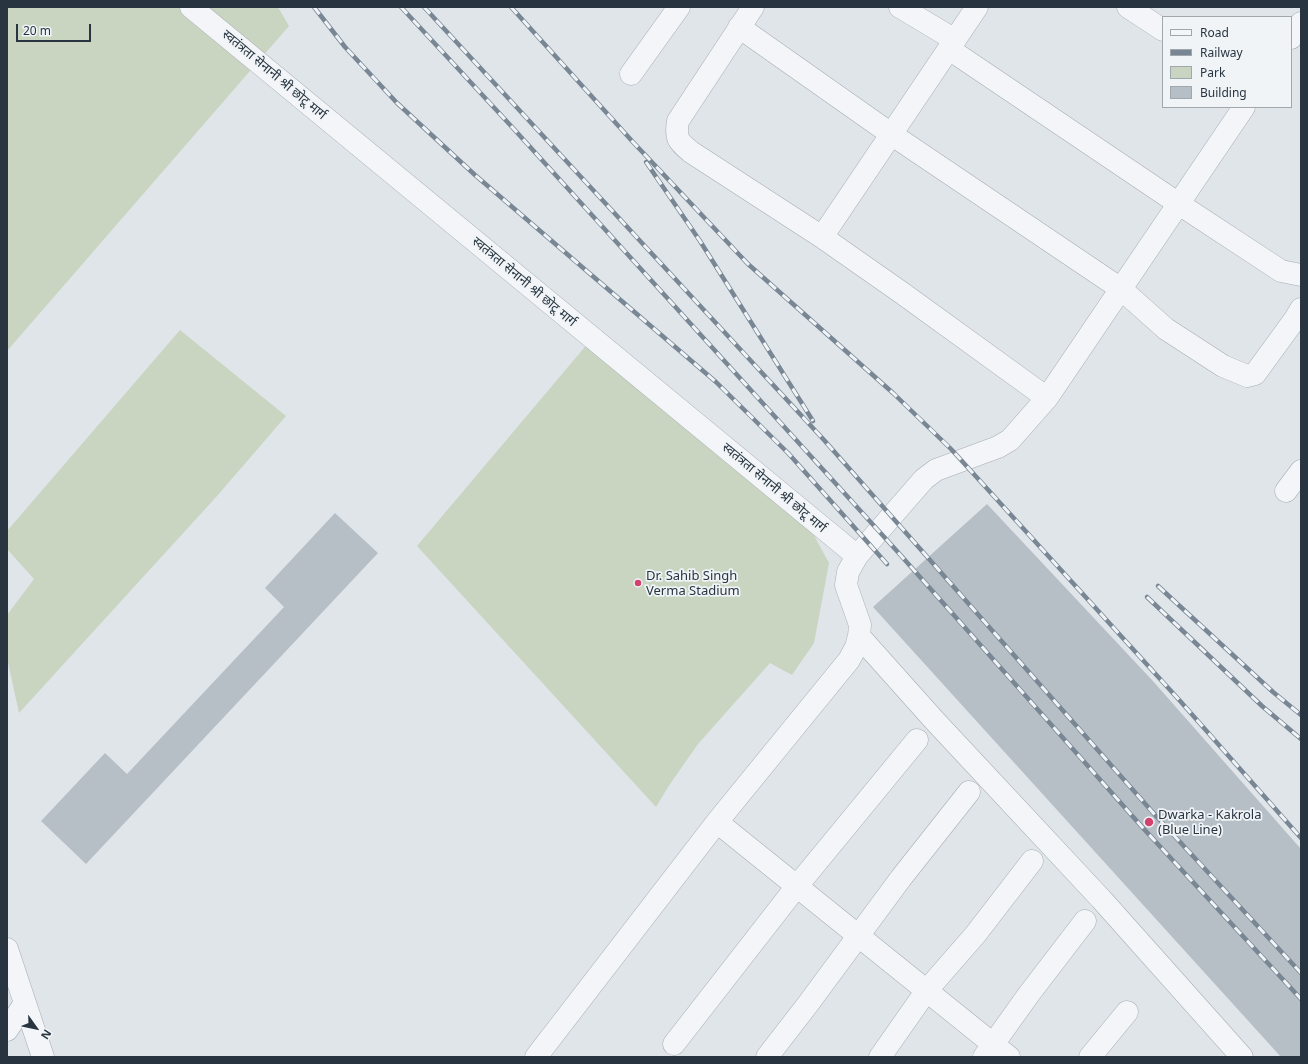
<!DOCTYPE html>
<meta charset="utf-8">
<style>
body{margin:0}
#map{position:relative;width:1308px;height:1064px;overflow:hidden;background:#e0e5ea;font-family:"Noto Sans",sans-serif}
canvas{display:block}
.frame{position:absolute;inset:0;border:8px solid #283541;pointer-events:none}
.legend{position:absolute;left:1162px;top:16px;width:130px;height:92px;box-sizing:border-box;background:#f0f4f7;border:1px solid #a0a8ae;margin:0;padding:5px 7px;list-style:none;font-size:12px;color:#283541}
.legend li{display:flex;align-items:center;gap:8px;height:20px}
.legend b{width:20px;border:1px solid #a0a8ae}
.north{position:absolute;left:16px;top:1008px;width:40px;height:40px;-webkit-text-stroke:3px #f0f4f7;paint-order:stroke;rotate:123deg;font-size:11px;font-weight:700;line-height:16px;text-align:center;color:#283541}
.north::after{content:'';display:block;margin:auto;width:14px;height:18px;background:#283541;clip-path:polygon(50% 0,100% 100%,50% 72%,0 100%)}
.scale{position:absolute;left:16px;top:24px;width:75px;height:18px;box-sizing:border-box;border:2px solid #283541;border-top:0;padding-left:5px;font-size:12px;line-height:14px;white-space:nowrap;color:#283541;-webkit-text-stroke:3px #f0f4f7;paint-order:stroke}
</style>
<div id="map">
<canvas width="1308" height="1064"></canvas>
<div class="frame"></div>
<ul class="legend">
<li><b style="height:5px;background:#f3f5f8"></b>Road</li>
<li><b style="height:5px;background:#798794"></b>Railway</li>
<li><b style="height:11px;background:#c9d4c1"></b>Park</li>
<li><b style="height:11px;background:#b7bfc6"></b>Building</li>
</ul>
<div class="north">N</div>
<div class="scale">20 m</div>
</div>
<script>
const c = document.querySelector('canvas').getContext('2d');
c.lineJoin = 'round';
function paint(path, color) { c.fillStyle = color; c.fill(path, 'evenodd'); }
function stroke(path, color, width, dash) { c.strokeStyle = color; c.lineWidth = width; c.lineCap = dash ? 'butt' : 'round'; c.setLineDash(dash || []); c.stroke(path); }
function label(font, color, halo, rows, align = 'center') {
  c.font = font + ' "Noto Sans","Noto Sans Devanagari",sans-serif'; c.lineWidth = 3.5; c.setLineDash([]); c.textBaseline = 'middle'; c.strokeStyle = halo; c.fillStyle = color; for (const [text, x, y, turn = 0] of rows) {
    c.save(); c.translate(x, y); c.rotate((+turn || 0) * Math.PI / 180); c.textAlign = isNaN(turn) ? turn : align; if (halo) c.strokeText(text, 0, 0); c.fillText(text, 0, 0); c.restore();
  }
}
paint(new Path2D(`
 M7,7H278L289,26L7,351Z
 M180,330L286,416L217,496L19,713L7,658V615L34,579L7,549V531Z
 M589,342L812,532L829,563L814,643L792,675L770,663L698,744L668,787L656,807L417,546Z`), '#c9d4c1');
paint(new Path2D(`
 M987,504L1152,680L1301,849V1057H1281L873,607Z
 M335,513L378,553L86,864L41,821L105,753L127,774L284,607L265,588Z`), '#b7bfc6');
const minor = new Path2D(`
 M191,7L857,556
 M753,7L678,121C675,139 678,141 691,152L822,237
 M900,7L955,40
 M977,7L822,237L902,293L1047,398
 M1128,7L1163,30
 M739,27L891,134L1121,289L1166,329L1223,366L1247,376L1255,374L1295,319L1301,309
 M1291,38L1301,23
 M949,49L1179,204L1281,271L1301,275
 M631,74L679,7
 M1286,491L1301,471
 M859,636L934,720L1102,900L1242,1057
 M717,822L1009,1057
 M7,949L43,1057
 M7,1030L25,1003
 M674,1044L797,886L917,740
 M536,1057L717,822L849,660L856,647L859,636L860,625L846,585L848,572L857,556L924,479L936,470L998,447L1010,440L1047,398L1244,107
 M767,1057L808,1004L901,878L969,792
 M880,1057L927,990L975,935L1032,861
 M984,1057L1029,994L1085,921
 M1090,1057L1127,1012`);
stroke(minor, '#a5adb4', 23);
stroke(minor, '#f3f5f8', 22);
const rail = new Path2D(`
 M314,7L345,47L397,103L475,175L716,382L788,453L887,564
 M401,7L512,127L896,550L1143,828L1301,999
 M424,7L824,440L1156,816L1301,973
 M511,7L632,141L748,264L893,393L951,449L1181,702L1301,838
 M646,162L700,241L813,421
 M1158,586L1273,692L1301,715
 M1147,597L1262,706L1301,739`);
stroke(rail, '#798794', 4.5);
stroke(rail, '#f0f4f7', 3, [9]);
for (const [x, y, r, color] of [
 [638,583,4,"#d2426d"],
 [1149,822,5,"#d2426d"]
]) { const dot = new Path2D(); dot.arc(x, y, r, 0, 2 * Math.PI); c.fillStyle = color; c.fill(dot); stroke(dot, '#f0f4f7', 1.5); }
label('13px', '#283541', '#f0f4f7', [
 ["स्वतंत्रता सेनानी श्री छोटू मार्ग",274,75,40],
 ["स्वतंत्रता सेनानी श्री छोटू मार्ग",524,282,40],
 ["स्वतंत्रता सेनानी श्री छोटू मार्ग",774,488,40]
]);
label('13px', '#283541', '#f0f4f7', [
 ["Dr. Sahib Singh",646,576],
 ["Verma Stadium",646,591],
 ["Dwarka - Kakrola",1158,815],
 ["(Blue Line)",1158,830]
], 'left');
</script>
